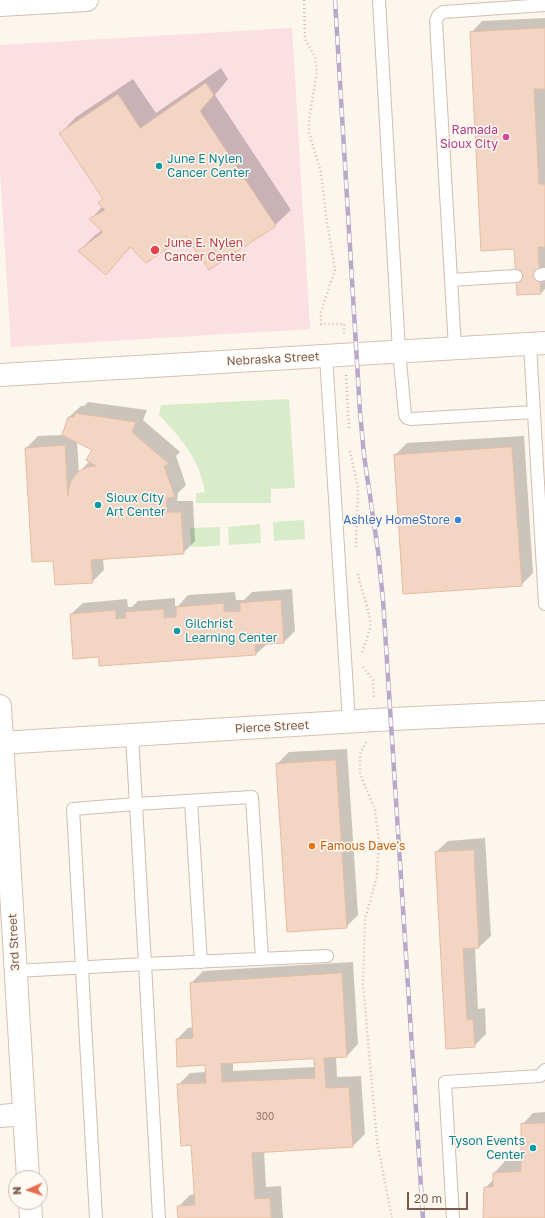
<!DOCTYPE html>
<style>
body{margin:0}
#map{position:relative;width:545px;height:1218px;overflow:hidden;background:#fdf6ec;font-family:"Golos Text",sans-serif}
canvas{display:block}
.north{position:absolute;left:8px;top:1170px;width:40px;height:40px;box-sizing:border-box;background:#fffaf3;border:1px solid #cabbb1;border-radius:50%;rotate:267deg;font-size:11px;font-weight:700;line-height:16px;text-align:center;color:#7a5c4d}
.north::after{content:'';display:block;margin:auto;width:14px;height:18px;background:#e76f51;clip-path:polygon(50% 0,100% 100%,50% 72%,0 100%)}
.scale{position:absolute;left:407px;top:1192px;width:61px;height:18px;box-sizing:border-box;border:2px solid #7a5c4d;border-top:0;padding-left:5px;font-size:12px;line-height:14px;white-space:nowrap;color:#7a5c4d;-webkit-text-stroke:3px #fffaf3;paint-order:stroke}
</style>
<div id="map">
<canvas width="545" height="1218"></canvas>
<div class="north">N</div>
<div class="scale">20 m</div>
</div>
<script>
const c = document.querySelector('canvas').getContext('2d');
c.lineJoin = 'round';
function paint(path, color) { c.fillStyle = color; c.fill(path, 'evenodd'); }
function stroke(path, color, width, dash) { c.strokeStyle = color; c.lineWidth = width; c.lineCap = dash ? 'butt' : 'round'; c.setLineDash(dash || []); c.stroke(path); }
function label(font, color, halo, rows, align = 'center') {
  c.font = font + ' "Golos Text",sans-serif'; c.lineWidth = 3; c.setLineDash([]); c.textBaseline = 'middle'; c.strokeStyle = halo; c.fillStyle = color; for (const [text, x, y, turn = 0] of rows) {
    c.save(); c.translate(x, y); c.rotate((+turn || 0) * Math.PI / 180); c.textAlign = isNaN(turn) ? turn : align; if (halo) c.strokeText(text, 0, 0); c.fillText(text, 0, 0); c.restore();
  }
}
paint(new Path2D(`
 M292,28L310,329L11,347L0,170V45Z`), '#fbdfe3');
paint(new Path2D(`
 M289,399L295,488L271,489V503H196V493L205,492C199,459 182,439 159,415L161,405Z
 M304,520L305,539L274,541L273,522Z
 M260,524L261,543L229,545L228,527Z
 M220,527V546L191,547L190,528Z`), '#d8ecc9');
paint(new Path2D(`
 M545,18V289L541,293L515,248L471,33L482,21Z
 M221,68L228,79L215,95L291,210L275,225L209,269L187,235L131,247L106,273L79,251L94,236L102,230L91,219L103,206L104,198L61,133L76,117L133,79L156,113Z
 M88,402L147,410L143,420L180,452L176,456L186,485L178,493L177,501H193L195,541L183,553L103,558L104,570L92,582L54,560L26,448L38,436L63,435L69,417L81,406H84ZM77,441L94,449L90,461L79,472Z
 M524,436L533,573L521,585L395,455L407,443Z
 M292,589L295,631L284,642L267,644L256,654L100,656L71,614L83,603L127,599L128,607H132L138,601L175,598V606H178L188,595L235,592L236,600H244L252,592Z
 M347,749L358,915L346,927L277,764L289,752Z
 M485,838L491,936L479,947L475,948L478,1009L485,1008L486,1034L474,1046L447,1048L436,852L448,841Z
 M353,962L358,1044L347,1056L336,1057L337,1077L361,1076L365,1134L353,1146L264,1151L266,1187L281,1186L283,1218H179V1206L190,1195L195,1194L192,1144L178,1085L190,1073L206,1072V1064L177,1039L188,1028L194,1027L191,983L203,971ZM315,1058V1067L233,1071V1062Z
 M545,1112V1218H484L485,1188L494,1179V1173L505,1161H522V1125L533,1113Z`), '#0003');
const building = new Path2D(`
 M545,28V89H534L539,184H545V247H538L541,294L517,295L514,249L481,251L470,32Z
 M206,83L214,95L200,111L276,226L209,270L186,236L146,263L130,247L106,275L78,251L103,232L89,219L105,210L98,203L103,199L59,133L118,94L140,128Z
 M75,413L136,422L132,432L169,464L164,466L175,497L167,498L166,512H181L184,554L91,560L93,583L55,585L53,561L32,562L25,448L65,445L68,496L69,488L71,481L75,475L81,470L88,467L96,466L86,460L92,450L62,435L68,417H74Z
 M512,447L522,586L403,594L394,455Z
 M281,600L284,643L255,645L256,655L99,666V657L73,659L70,614L116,610V619L126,618L125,612L164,609V618L176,617V607L224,603V612L240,611V603Z
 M336,760L347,928L287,932L276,764Z
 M474,850L479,948L463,949L467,1020L473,1019L475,1047L446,1049L435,852Z
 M342,973L347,1057L324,1058L326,1088L349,1087L353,1147L252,1153L255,1199L270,1198L271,1218H178L177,1206L195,1205L191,1145L181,1146L177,1084L206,1083L205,1065L177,1067L176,1039L193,1038L190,983ZM314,1059L315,1078L222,1082L221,1064Z
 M545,1123V1218H483L484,1187H493V1173L521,1171V1124Z`);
paint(building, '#f3d5c3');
stroke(building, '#e6bba3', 1);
const lane = new Path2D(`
 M379,0L399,351L405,415L407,418L411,419L534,412
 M540,275L545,274
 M451,280L516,276
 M530,344L545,604
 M455,348L436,21L438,16L443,12L545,5
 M326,356L349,722
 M132,735L145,964L327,956
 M191,801L201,962
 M16,971L145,964L159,1218
 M96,1218L73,809L136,804L252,797L262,959
 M453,1218L445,1082L540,1076L545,1070`);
const street = new Path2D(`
 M0,5L87,0
 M0,1116L24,1114`);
const secondary = new Path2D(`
 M0,375L545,343
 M0,706L28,1178
 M0,743L392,719L545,712
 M30,1202L31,1218`);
stroke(lane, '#d1beb0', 14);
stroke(street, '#d1beb0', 24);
stroke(secondary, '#d6c0b0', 24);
stroke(new Path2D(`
 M304,0L305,39L315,57L317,72L309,119V132L321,173L326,216L335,270L321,312V324H344V334
 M346,375L349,428
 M350,451L358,488L356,547
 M358,574C360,589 372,614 370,628C368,636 365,644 362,652
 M363,667L373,680L374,699
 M366,742L360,754V774L375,810L379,842L377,876L365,919L363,984L377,1142L392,1218`), '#d9b8a5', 2.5, [1, 3]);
stroke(lane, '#fff', 12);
stroke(street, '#fff', 22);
stroke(secondary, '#fff', 22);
const rail = new Path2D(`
 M335,0L360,412L364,455L378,551L383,600L423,1218`);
stroke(rail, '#b9a8c9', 4.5);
stroke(rail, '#fffaf3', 3, [9]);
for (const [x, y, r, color] of [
 [506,137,4,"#d1479c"],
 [159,166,4,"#0f9aa8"],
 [155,250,5,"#e0444e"],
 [98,505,4,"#0f9aa8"],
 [458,520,4,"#3f7fe0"],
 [177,631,4,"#0f9aa8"],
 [312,846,4,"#e8710a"],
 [533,1148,4,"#0f9aa8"]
]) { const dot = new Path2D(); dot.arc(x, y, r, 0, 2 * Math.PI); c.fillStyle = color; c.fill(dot); stroke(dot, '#fffaf3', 1.5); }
label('10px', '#987a6a', null, [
 ["300",265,1117]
]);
label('12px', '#b23c85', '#fffaf3', [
 ["Ramada",498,130],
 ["Sioux City",498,144]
], 'right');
label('12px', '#0d838f', '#fffaf3', [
 ["June E Nylen",167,159],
 ["Cancer Center",167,173],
 ["Sioux City",106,498],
 ["Art Center",106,512],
 ["Gilchrist",185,624],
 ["Learning Center",185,638],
 ["Tyson Events",525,1141,"right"],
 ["Center",525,1155,"right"]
], 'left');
label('12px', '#be3a42', '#fffaf3', [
 ["June E. Nylen",164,243],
 ["Cancer Center",164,257]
], 'left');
label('12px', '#7a5c4d', '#fffaf3', [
 ["Nebraska Street",273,359,-3],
 ["Pierce Street",272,727,-3],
 ["3rd Street",14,942,-93]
]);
label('12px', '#366cbe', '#fffaf3', [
 ["Ashley HomeStore",450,520]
], 'right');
label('12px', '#c56008', '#fffaf3', [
 ["Famous Dave's",320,846]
], 'left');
</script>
